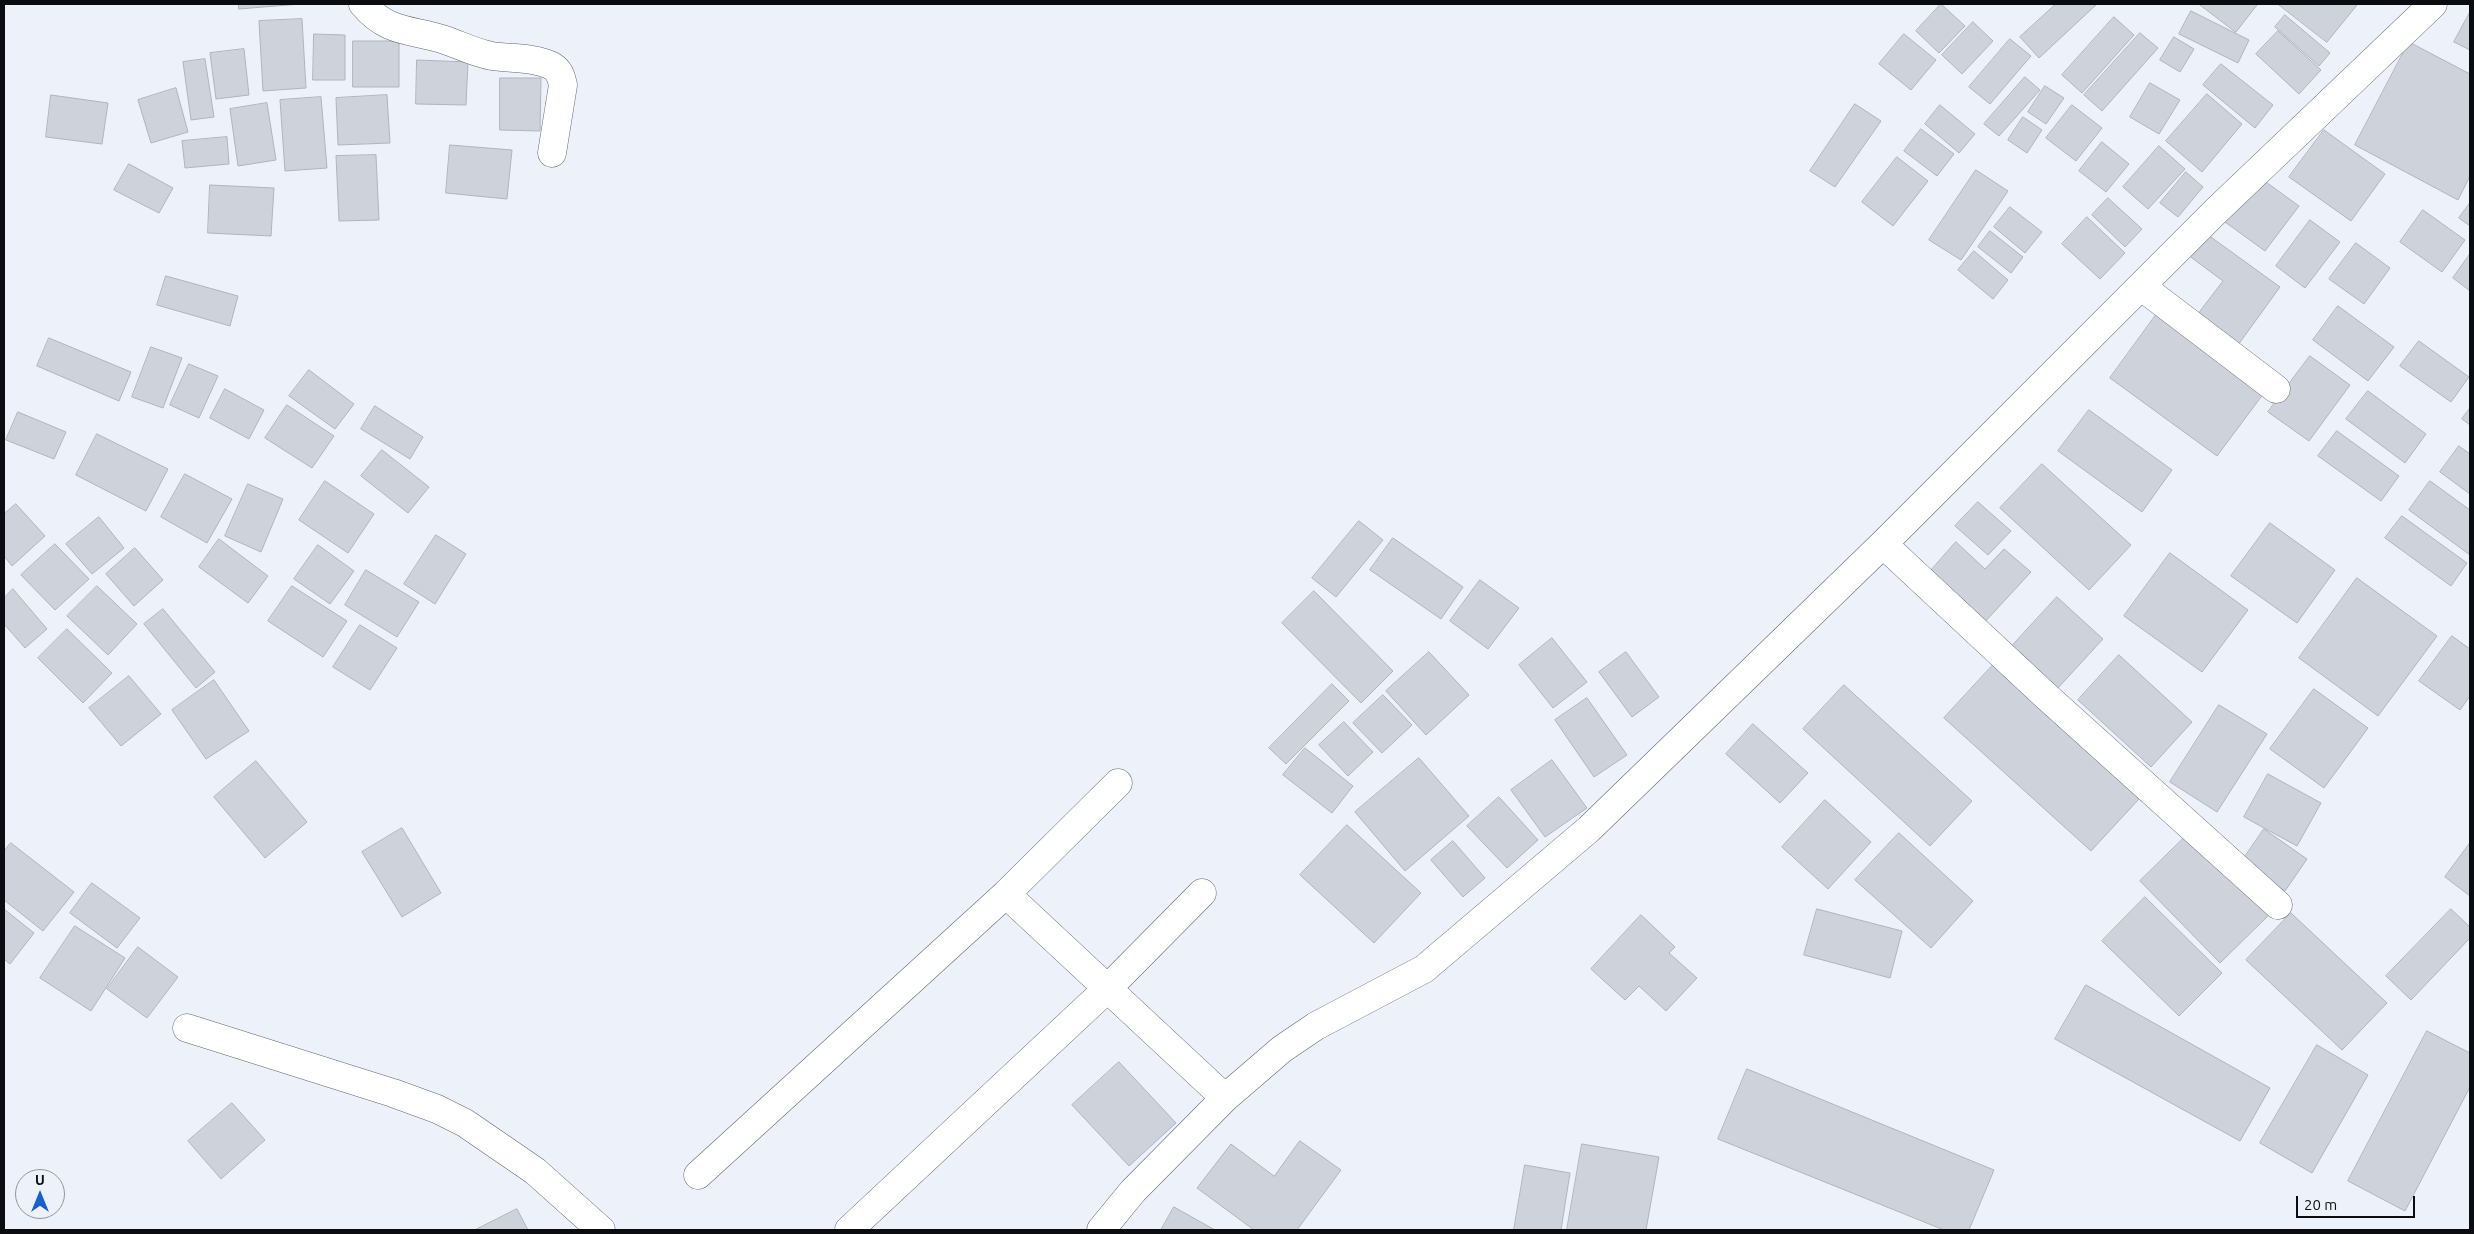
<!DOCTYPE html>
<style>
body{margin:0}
#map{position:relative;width:2474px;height:1234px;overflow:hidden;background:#ecf1fa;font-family:Ubuntu,sans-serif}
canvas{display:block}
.frame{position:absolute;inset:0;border:5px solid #0b0c0f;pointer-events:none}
.north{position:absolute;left:15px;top:1169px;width:50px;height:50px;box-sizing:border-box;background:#ecf1fa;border:1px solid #92959c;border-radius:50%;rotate:0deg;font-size:14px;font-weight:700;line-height:20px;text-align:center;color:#0b0c0f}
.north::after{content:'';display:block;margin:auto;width:18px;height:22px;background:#1560ca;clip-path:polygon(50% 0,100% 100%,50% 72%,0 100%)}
.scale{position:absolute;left:2296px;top:1196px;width:119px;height:22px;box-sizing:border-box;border:2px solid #0b0c0f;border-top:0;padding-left:6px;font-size:15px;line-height:18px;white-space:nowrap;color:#0b0c0f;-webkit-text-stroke:4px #ecf1fa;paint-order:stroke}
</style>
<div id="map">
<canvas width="2474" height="1234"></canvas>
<div class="frame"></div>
<div class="north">U</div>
<div class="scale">20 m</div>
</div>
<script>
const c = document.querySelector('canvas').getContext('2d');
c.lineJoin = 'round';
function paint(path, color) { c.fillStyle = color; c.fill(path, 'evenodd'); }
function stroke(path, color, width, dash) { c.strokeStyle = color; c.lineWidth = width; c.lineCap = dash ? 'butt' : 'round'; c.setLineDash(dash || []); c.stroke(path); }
const building = new Path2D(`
 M239,4H300L239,9Z
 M1941,4L1965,26L1939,53L1916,31Z
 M2056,4H2097L2039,58L2020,37Z
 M2199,4H2255L2257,5L2236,32Z
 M2278,4H2355L2357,5L2327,42Z
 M2191,11L2249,40L2238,63L2179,34Z
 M2470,12V50L2454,42Z
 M2285,15L2330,53L2319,66L2275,27Z
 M2114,17L2134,35L2082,93L2062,75Z
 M302,19L306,88L263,91L259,21Z
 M1973,22L1993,41L1962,74L1942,55Z
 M2278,31L2321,70L2299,94L2256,54Z
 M2140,33L2158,48L2102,111L2084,95Z
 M314,34L345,35V80H313Z
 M1904,34L1936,60L1911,90L1879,64Z
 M2174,37L2194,49L2180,72L2160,60Z
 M2010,39L2031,56L1990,104L1969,87Z
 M353,41H399V87H353Z
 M2409,42L2470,74V176L2458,200L2355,145Z
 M244,49L249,95L216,99L210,53Z
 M205,59L214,117L191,120L183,62Z
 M417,60L468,62L466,105L416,104Z
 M2221,64L2273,105L2255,128L2203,85Z
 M2025,77L2040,90L1999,136L1984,124Z
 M500,78H541L540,131L500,130Z
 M2150,83L2180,100L2159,134L2130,117Z
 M2045,86L2064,98L2046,124L2028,112Z
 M176,88L188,132L151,143L138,100Z
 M2207,94L2242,124L2202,172L2166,141Z
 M51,95L108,103L102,144L46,137Z
 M387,95L390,143L338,145L336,98Z
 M321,97L327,168L285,171L280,100Z
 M267,103L276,160L238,166L230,109Z
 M1855,104L1881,121L1835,187L1810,171Z
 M1940,105L1975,134L1959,153L1925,124Z
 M2072,105L2102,128L2076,161L2046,138Z
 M2023,117L2042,130L2027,153L2008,140Z
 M1921,129L1954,154L1937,176L1904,151Z
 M2324,130L2385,174L2351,221L2289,177Z
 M227,137L229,164L185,168L182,141Z
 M2102,142L2129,164L2106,192L2079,171Z
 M450,145L512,150L507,199L446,193Z
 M2159,146L2185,169L2148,209L2123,187Z
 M376,155L379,220L339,221L336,156Z
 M1897,157L1928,181L1893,226L1862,202Z
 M129,164L173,188L159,213L114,190Z
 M1976,170L2008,191L1961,260L1929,240Z
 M2186,172L2203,187L2178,217L2160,203Z
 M2259,177L2299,206L2265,251L2225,222Z
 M210,185L274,188L271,236L208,233Z
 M2108,198L2142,229L2125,247L2092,215Z
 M2470,203V226L2459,218Z
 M2010,207L2042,232L2025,253L1994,227Z
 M2423,210L2465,240L2442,272L2400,242Z
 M2087,217L2125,253L2100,279L2062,244Z
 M2310,220L2340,242L2305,288L2276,266Z
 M1990,231L2023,257L2011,273L1978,247Z
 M2204,232L2280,287L2238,345L2197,315L2223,281L2188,255Z
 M2356,243L2390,268L2364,304L2329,279Z
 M1974,251L2008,280L1993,299L1958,270Z
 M2470,254V291L2453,278Z
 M166,276L238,296L230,326L157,305Z
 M2338,306L2394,347L2368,381L2313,340Z
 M2156,315L2264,393L2217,456L2110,378Z
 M49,338L131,372L119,401L37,366Z
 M2419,341L2469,377L2451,402L2400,366Z
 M151,347L182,358L163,408L132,397Z
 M2310,356L2350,385L2309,441L2268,412Z
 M189,364L218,376L199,418L170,405Z
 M309,370L354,404L335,429L289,396Z
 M225,389L264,410L249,439L210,418Z
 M2368,391L2426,434L2405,463L2346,419Z
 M287,405L334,436L312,468L265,438Z
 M375,406L423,437L410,459L361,429Z
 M2470,408V425L2462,419Z
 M2089,410L2172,470L2142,512L2058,451Z
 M18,412L66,432L54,459L6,440Z
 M2337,431L2399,476L2381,501L2318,456Z
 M97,434L168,469L146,511L76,475Z
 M2459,446L2470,454V494L2440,472Z
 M382,450L429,487L408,513L361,476Z
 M2042,464L2131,545L2089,590L2000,508Z
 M185,474L232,499L207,543L161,517Z
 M325,481L374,514L348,553L299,520Z
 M2430,481L2470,510V555L2409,510Z
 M248,484L283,499L261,552L225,536Z
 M1978,502L2011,531L1988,555L1955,526Z
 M16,504L45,536L12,566L4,556V514Z
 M2402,516L2467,563L2451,586L2385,538Z
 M99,517L124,548L92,574L66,544Z
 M1359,521L1383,540L1336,597L1312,578Z
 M2270,523L2335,570L2297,623L2231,576Z
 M436,535L466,554L435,604L404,584Z
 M1393,538L1463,587L1441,619L1370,570Z
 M219,539L268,576L248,603L199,567Z
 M1956,542L1985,569L2004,549L2031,572L1982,625L1927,575Z
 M55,544L89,579L55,610L21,575Z
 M318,545L354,571L330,604L294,579Z
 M135,548L163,580L134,606L106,574Z
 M2170,553L2248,610L2202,672L2124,616Z
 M366,570L419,602L397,637L345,605Z
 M2357,578L2437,636L2378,716L2299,658Z
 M1480,580L1519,608L1488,649L1450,621Z
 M97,586L137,624L108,655L67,616Z
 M292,586L347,621L323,657L268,621Z
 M13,589L47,629L25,648L4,624V598Z
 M1314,591L1393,671L1361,703L1282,623Z
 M2057,597L2103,639L2057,689L2011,647Z
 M163,609L215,672L196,688L144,624Z
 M360,625L397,648L370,690L333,667Z
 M67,629L112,673L83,703L38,658Z
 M2452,636L2470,649V696L2460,710L2419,681Z
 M1552,638L1587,682L1553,708L1519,665Z
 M1429,652L1469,695L1426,735L1386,691Z
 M1626,652L1659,697L1632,717L1599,672Z
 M2119,655L2192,722L2151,767L2078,700Z
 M1993,665L2139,799L2091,851L1944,718Z
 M129,676L161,714L121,746L89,708Z
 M214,680L249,731L206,759L172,710Z
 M1332,684L1349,701L1286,764L1269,748Z
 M1844,685L1972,801L1930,846L1803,729Z
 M2314,689L2368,728L2324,788L2270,749Z
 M1383,695L1412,725L1382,753L1353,723Z
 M1587,698L1627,755L1594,777L1555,720Z
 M2219,705L2267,734L2217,812L2170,782Z
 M1344,722L1373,752L1348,776L1319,745Z
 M1753,724L1808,773L1780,803L1726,754Z
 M1305,748L1353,786L1332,813L1283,775Z
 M1419,758L1469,816L1405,871L1355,812Z
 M1552,760L1587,808L1545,837L1511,790Z
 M256,761L307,822L265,858L214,797Z
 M2268,774L2321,803L2297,846L2244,817Z
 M1499,797L1538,840L1507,868L1467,826Z
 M1825,800L1871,842L1828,889L1782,847Z
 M1347,825L1421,893L1374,943L1300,875Z
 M402,828L441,893L402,917L362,852Z
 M2264,829L2307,859L2285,891L2242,861Z
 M1899,833L1973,901L1931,948L1855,880Z
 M2189,833L2270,914L2220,963L2140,881Z
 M1453,841L1485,878L1463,897L1431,860Z
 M11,843L74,892L43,931L4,900V851Z
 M2470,843V896L2445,877Z
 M92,883L140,918L117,948L70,913Z
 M2145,897L2222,973L2179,1016L2102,941Z
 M4,909L34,933L10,964L4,959Z
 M1817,909L1902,931L1890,978L1804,955Z
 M2451,909L2470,927V938L2411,1000L2386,976Z
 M2291,913L2387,1003L2342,1050L2246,960Z
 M1641,915L1675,947L1669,953L1697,978L1666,1011L1639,986L1625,1000L1591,969Z
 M75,926L125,958L91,1011L40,978Z
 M138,947L178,977L147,1018L107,989Z
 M2086,985L2270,1088L2240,1141L2055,1039Z
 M2427,1031L2470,1053V1087L2405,1211L2348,1181Z
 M2317,1045L2368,1075L2312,1173L2260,1143Z
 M1119,1062L1176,1123L1129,1166L1072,1105Z
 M1747,1069L1994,1170L1969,1230H1944L1718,1139Z
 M232,1103L265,1140L221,1179L188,1141Z
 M1300,1141L1341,1170L1297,1230H1254L1197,1188L1231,1144L1274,1176Z
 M1582,1144L1659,1157L1646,1230H1567Z
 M1525,1165L1570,1173L1561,1230H1514Z
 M1174,1207L1215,1230H1161Z
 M517,1209L528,1230H475Z`);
paint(building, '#cdd2db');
stroke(building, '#afb4bd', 1);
const minor = new Path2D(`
 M363,4C388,34 412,29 445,40C460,45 475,53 492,56C512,59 534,57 552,66C560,71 561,77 563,85L552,153
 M2142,287L2276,389
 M1883,544L2046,696L2278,905
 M1006,894L1225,1098
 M187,1028L393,1093L437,1109L465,1123L535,1171L601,1230
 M698,1175L1006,894L1118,783
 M849,1230L1108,988L1202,893
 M1101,1230L1133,1191L1225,1098L1282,1049L1316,1026L1424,969L1589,829L1883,544L2216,211L2433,4`);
stroke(minor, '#62666e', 29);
stroke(minor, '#fff', 28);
</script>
